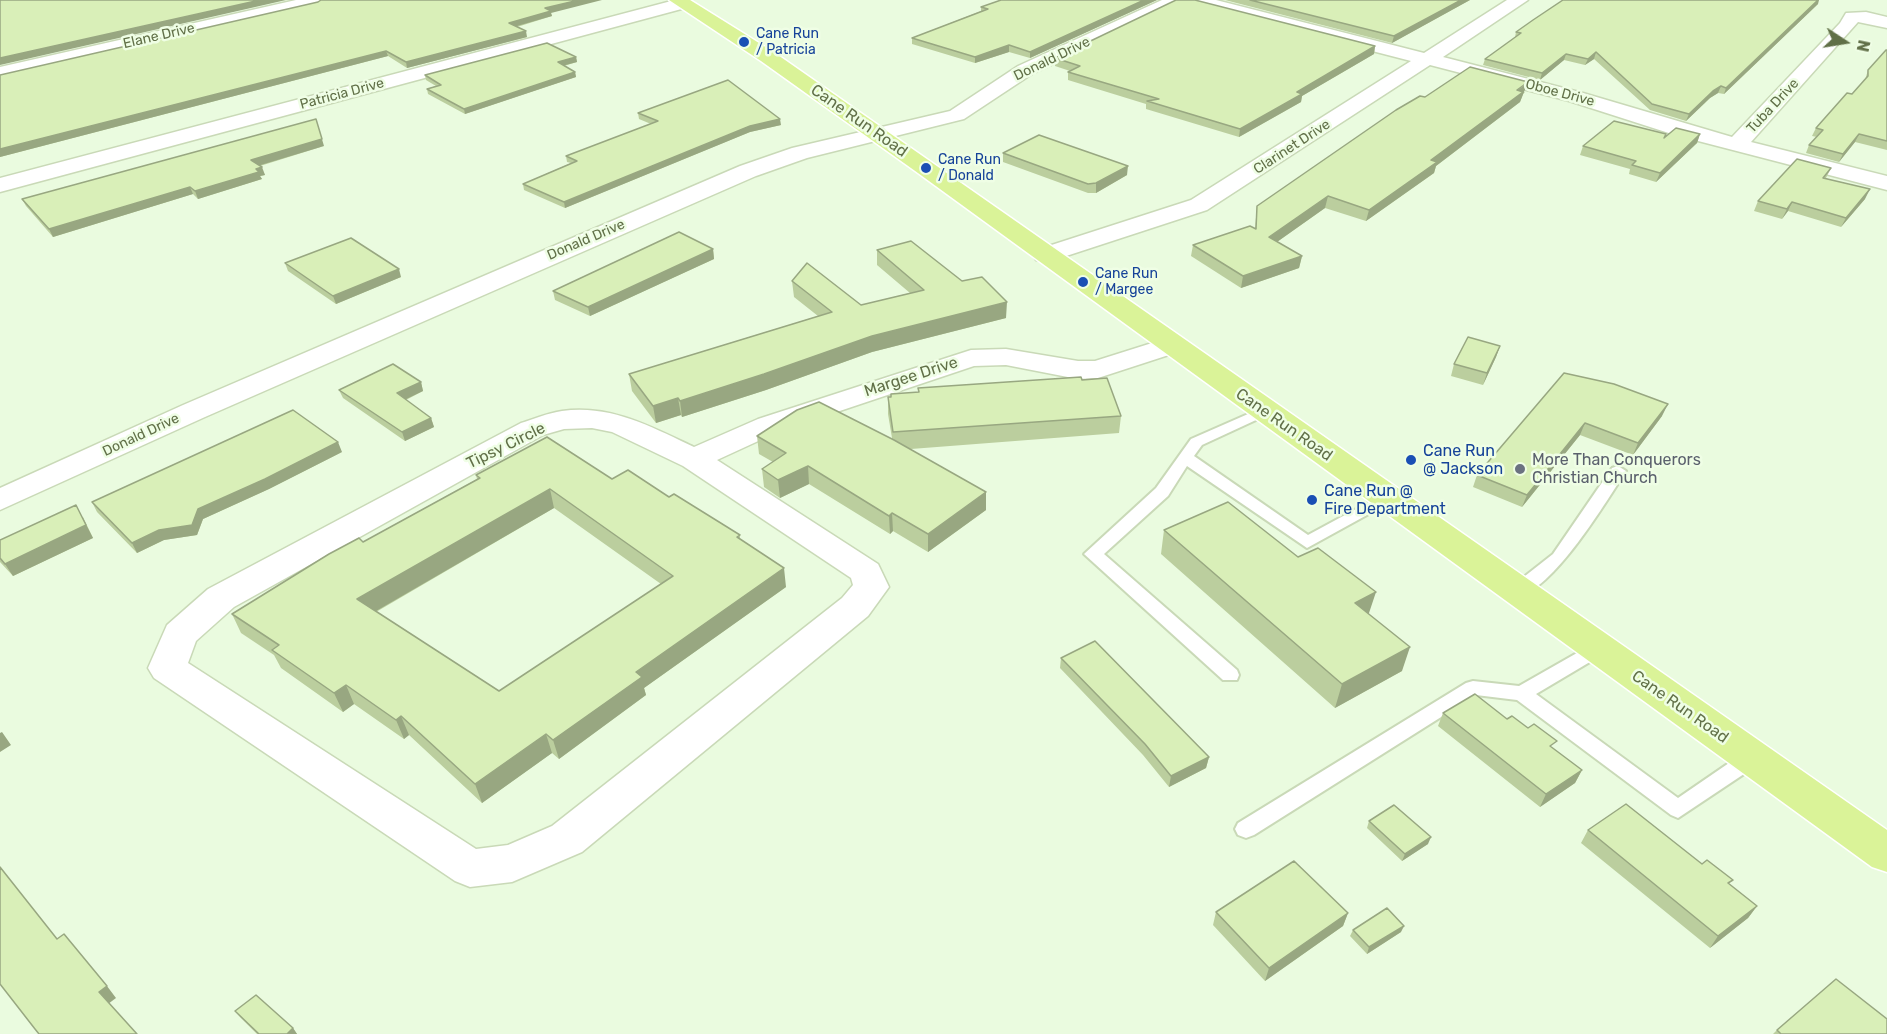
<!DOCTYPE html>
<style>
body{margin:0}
#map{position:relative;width:1887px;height:1034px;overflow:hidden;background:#eafbdf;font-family:Rubik,sans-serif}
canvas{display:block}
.north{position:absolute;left:1815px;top:12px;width:60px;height:60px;-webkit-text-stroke:4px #effee5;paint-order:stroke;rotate:102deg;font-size:16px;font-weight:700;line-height:24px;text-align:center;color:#617048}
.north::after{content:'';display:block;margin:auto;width:21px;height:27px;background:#617048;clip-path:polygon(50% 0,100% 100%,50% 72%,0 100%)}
</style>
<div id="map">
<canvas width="1887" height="1034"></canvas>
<div class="north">N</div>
</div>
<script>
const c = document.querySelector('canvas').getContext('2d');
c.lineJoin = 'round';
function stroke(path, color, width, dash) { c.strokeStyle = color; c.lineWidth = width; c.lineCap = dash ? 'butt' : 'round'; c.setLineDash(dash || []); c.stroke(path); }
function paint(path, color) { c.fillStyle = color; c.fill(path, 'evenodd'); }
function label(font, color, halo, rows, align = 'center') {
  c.font = font + ' Rubik,sans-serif'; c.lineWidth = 5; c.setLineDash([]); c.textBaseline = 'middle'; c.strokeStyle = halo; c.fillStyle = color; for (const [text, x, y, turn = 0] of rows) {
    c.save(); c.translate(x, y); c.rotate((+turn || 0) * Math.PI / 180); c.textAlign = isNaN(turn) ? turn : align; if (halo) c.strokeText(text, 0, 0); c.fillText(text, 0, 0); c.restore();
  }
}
const lane = new Path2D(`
 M1264,407L1271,411L1269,414L1202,445L1194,456L1308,535L1382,495H1394L1396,499L1307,548L1187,466L1168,496L1104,554L1237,670L1239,675L1237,680H1223L1084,554L1156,488L1191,439Z
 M1618,466L1626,471C1609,497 1545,605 1511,595L1508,591L1511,587L1553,554L1612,468Z
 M1598,641L1605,643L1607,648L1605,653L1536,694L1678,798L1745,752L1752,750L1759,752L1762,758L1759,764L1678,818L1671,815L1517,700L1476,695L1254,835L1246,838L1238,835L1235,829L1238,823L1466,683L1473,681L1519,686Z`);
const street = new Path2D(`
 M296,0H328L319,5L0,79V67Z
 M675,0H689L692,3L689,7L0,192V178Z
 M1162,0H1185L1182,4L1032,74L964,119L807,158L756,176L205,417L0,510V488L183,405L740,166L792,148L950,111L1018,66Z
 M1187,0H1216L1424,53L1507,0H1528L1443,57L1583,93L1732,137L1840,23L1846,13L1866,12L1887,17V28L1858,22L1751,142L1887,176V190L1675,135L1569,101L1430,65L1207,210L1054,260L1045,262L1036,260L1033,255L1036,250L1191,200L1411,61L1190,4Z
 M1171,337L1181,339L1185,345L1181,351L1098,378L1078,379L1006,365L974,366L780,431L717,460L878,564L889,587L868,616L582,852L512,882L470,887L455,881L154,678L148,668L167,625L208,589L521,423C534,419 548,413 562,411C610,404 652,427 694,447L758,419L971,350L1006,349L1078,361H1095ZM592,428L612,432L683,466L851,578L853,585L842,598L552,826L508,845L476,849L188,663L196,641L234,607L543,435L564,429Z`);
const highway = new Path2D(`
 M669,0H690L775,53L1887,830V872L1872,867L918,173L761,61Z`);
stroke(lane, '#c9d9b7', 4);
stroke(street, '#c9d9b7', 3);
stroke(highway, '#fff', 3);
paint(lane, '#fff');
paint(street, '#fff');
paint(highway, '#daf398');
paint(new Path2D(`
 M1001,0H1157L1030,58L1009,52L975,63L912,44V38L981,11V7Z
 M1225,0H1470L1392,43Z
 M1818,4L1724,94L1718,93L1710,98L1686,121L1650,110L1594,59L1585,65L1564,60L1540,80L1483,65L1485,59L1515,37L1516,32Z
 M551,13L552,16L517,27L527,37L407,68L388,56L0,157V75Z
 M1375,46L1374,54L1302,96L1301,102L1239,137L1146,109V104L1068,80V72L1070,71L1055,66V58Z
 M1887,50V150L1855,142L1839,162L1806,153L1809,145L1817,137L1812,136L1816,128L1852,94L1865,80L1868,70Z
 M576,57L577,62L564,66L575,72L576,77L465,114L428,94L427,89L436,86L426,80L425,75Z
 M1525,92L1523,94L1520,102L1436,166L1434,173L1366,221L1325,208L1277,242L1302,256L1299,268L1241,288L1191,256L1193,245L1255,229L1257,206L1425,97Z
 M638,113L781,125L750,132L565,208L524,190L523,184L571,163L567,162L566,156L651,124L639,119Z
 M1700,134L1697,143L1656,182L1629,174L1630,169L1580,155L1583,146Z
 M324,146L260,166L265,175L260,176L262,179L198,199L193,194L53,237L26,206L22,199Z
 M1003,153L1127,175L1096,193H1088L1003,162Z
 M1831,168L1826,178L1865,199L1841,227L1788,211L1782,219L1754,211L1758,201Z
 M713,249L714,259L590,316L555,300L553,291Z
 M877,250L1006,318L872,352L766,390L682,417L681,415L656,423L632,391L629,374L818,316L794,297L792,281L861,305L910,293L877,265Z
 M285,263L401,277L336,304L288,271Z
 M1500,346L1496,357L1483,385L1451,376L1454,364Z
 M1564,373L1662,416L1633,455L1580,435L1522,507L1473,487L1477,475Z
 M1082,380L1121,416L1119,433L911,449L986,510L928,552L893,531L890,534L809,484L780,498L764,487L762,469L773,462L759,454L757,436L892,438L888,414V397L918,392V388Z
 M421,382L423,391L406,400L431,418L434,427L405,441L343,398L339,390Z
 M342,452L269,489L203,519L197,535L164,540L137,553L97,512L92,502Z
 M476,475L612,479L669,497L740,535V540L786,587L644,688L646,695L559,759L552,753L482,803L409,735L404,739L354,704L343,712L281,668L274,655L241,633L232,614L477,479ZM554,508L661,584L499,691L376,612Z
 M83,517L93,538L13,576L0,562V540Z
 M1164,530L1298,557L1369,614L1402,671L1335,708L1161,554Z
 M1061,658L1209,757L1206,768L1169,787L1143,755L1060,668Z
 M1443,713L1507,719L1553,748L1582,770L1575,783L1540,807L1438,726Z
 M1369,821L1428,844L1402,861L1367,828Z
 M1588,830L1702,864L1757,906L1748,918L1710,948L1581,843Z
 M1216,912L1348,913L1343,926L1265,981L1213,925Z
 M1353,930L1401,932L1367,954L1350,936Z
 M235,1011L293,1028L297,1034H257L240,1017Z
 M1777,1030L1887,1034H1773Z`), '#bbce9e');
paint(new Path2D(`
 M260,0H286L0,65V58Z
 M579,0H602L551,13L552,16L510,28L509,23L545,8Z
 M1144,0H1157L1030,58V52Z
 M1461,0H1470L1392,43L1394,36Z
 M1818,0H1819L1818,4L1724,94L1726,88Z
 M526,31L527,37L407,68L406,62Z
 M1009,45V52L975,63V57Z
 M1375,46L1374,54L1302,96L1301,102L1239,137L1240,129L1297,92Z
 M386,51L388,56L0,157V149Z
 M1596,52L1594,59L1585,65L1588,59Z
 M1566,54L1564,60L1540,80L1542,73Z
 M576,57L577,62L558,67V62Z
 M575,72L576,77L465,114L464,109Z
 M1528,82L1520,102L1436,166L1434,173L1366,221L1369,210Z
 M1721,86L1718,93L1710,98L1686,121L1689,114L1713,91Z
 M316,119L324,146L254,167L251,160Z
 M780,119L781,125L750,132L565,208L564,202L750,126Z
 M1700,134L1697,143L1656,182L1660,173Z
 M1859,134L1855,142L1839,162L1843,154Z
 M1128,166L1127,175L1096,193V183Z
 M262,167L265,175L260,176L262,179L198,199L195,191Z
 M190,187L193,194L53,237L49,229Z
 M1870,189L1865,199L1841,227L1846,218Z
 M1328,196L1325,208L1267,249L1269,237Z
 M1792,202L1788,211L1782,219L1787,209Z
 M713,249L714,259L590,316L588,307Z
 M1302,256L1299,268L1241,288L1243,276Z
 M399,269L401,277L336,304L333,296Z
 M1007,302L1006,318L872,352L766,390L682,417L680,401L872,336Z
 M1500,346L1496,357L1483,385L1487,373Z
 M421,382L423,391L400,402L397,393Z
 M678,398L681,415L656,423L653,406Z
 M1668,404L1662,416L1633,455L1638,443Z
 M431,418L434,427L405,441L402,432Z
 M1585,423L1580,435L1522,507L1527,495Z
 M338,442L342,452L269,489L203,519L197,535L164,540L137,553L132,543L198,509Z
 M808,466L809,484L780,498L778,480Z
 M550,489L554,508L364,618L357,599Z
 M986,492V510L928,552V534Z
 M76,505L93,538L13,576L5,564Z
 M892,513L893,531L890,534L889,516Z
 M784,568L786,587L644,688L646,695L559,759L553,740L636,672Z
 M1376,592L1368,616L1355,603Z
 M1410,647L1402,671L1335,708L1342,684Z
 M346,685L354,704L343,712L334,693Z
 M401,716L409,735L404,739L396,720Z
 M2,732L11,745L0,752V733Z
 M546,734L552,753L482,803L475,784Z
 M1209,757L1206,768L1169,787L1171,776Z
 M1582,770L1575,783L1540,807L1546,794Z
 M1431,837L1428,844L1402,861L1405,854Z
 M1757,906L1748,918L1710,948L1718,936Z
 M1348,913L1343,926L1265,981L1269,968Z
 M1404,926L1401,932L1367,954L1369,947Z
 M107,986L116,998L108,1004L99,992Z
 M293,1028L297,1034H287Z`), '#98a781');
const building = new Path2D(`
 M0,0H260L0,58Z
 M321,0H579L545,8L551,11L509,23L526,31L406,62L386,51L0,149V75L318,2Z
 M1001,0H1144L1030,52L1009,45L975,57L912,38L988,9L981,7Z
 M1176,0H1195L1375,46L1297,92L1302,94L1240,129L1147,101L1159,99L1068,72L1080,66L1055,58Z
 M1250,0H1461L1394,36Z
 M1563,0H1818L1726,88L1721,86L1713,91L1689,114L1652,104L1596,52L1588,59L1566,54L1542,73L1485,59L1521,33L1516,32L1533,20Z
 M547,43L576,57L558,62L575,72L464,109L427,89L441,85L425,75Z
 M1886,50H1887V141L1859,134L1843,154L1809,145L1823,130L1816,128L1847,93L1852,94L1868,76V70Z
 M1470,67L1528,82L1517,90L1523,92L1431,160L1437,162L1369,210L1328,196L1269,237L1302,256L1243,276L1193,245L1250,226L1256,229L1257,206L1396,110L1420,96L1425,97Z
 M728,80L780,119L750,126L564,202L523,184L577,161L566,156L658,121L638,113Z
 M316,119L322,139L251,160L262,167L256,169L259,172L195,191L190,187L49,229L22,199Z
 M1614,121L1666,134L1664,138L1676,128L1700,134L1660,173L1632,165L1636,161L1583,146Z
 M1039,135L1128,166L1096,183L1088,184L1003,153Z
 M1797,159L1831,168L1823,178L1870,189L1846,218L1792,202L1787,209L1758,201Z
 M679,232L713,249L588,307L553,291Z
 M351,238L399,269L333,296L285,263Z
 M911,241L962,281L982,277L1007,302L872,336L764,374L680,401L678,398L653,406L629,374L832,312L792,281L807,263L861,305L924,290L877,250Z
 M1468,337L1500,346L1487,373L1454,364Z
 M393,364L421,382L397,393L431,418L402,432L339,390Z
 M1564,373L1614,384L1668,404L1638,443L1585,423L1527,495L1477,475Z
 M1081,377L1082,380L1107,378L1121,416L893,432L888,397H891V394L919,392L918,388Z
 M819,402L894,440L986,492L928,534L892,513L889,516L808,466L778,480L762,469L786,453L757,436L797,410Z
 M293,410L338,442L265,479L198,509L192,525L159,530L132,543L92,502Z
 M547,437L612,479L628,470L669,497L674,494L740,535L737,537L784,568L636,672L642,677L553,740L546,734L475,784L401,716L396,720L346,685L334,693L272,650L279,645L232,614L329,554L359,538L363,542L480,478L476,475ZM550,489L673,576L499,691L357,599Z
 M1228,502L1298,557L1318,548L1376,592L1355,603L1410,647L1342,684L1164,530Z
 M76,505L86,525L5,564L0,558V540Z
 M1095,641L1209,757L1171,776L1145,744L1061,658Z
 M1475,694L1507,719L1512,716L1528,728L1534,724L1557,741L1550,746L1582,770L1546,794L1443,713Z
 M1626,804L1702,864L1707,860L1733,880L1728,883L1757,906L1718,936L1588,830Z
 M1394,805L1431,837L1405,854L1369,821Z
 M1294,861L1348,913L1269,968L1216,912Z
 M0,867L57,939L64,934L107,986L99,992L137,1034H39L35,1029L0,984Z
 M1387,908L1404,926L1369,947L1353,930Z
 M1836,979L1887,1019V1034H1781L1777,1030Z
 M256,995L293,1028L287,1034H259L235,1011Z`);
paint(building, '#d9efb8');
stroke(building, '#98a781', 1.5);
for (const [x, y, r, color] of [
 [744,42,6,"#1a4fb4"],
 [926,168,6,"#1a4fb4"],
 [1083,282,6,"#1a4fb4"],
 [1411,460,6,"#1a4fb4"],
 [1520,469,6,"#6b7280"],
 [1312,500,6,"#1a4fb4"]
]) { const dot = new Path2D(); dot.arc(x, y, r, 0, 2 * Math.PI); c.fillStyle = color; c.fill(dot); stroke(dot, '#effee5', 2); }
label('14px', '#164399', '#effee5', [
 ["Cane Run",756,34],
 ["/ Patricia",756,50],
 ["Cane Run",938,160],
 ["/ Donald",938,176],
 ["Cane Run",1095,274],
 ["/ Margee",1095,290]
], 'left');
label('14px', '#617048', '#effee5', [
 ["Elane Drive",159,36,-13],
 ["Donald Drive",1052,59,-26],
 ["Oboe Drive",1560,93,15],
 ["Patricia Drive",342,94,-15],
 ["Tuba Drive",1773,106,-47],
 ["Clarinet Drive",1292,147,-33],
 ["Donald Drive",586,240,-23],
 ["Donald Drive",141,435,-25]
]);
label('16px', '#617048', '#effee5', [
 ["Cane Run Road",859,121,35],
 ["Margee Drive",911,377,-18],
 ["Cane Run Road",1284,425,35],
 ["Tipsy Circle",506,446,-26],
 ["Cane Run Road",1680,707,35]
]);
label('16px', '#164399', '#effee5', [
 ["Cane Run",1423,451],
 ["@ Jackson",1423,469],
 ["Cane Run @",1324,491],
 ["Fire Department",1324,509]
], 'left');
label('16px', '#5b616d', '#effee5', [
 ["More Than Conquerors",1532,460],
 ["Christian Church",1532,478]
], 'left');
</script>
